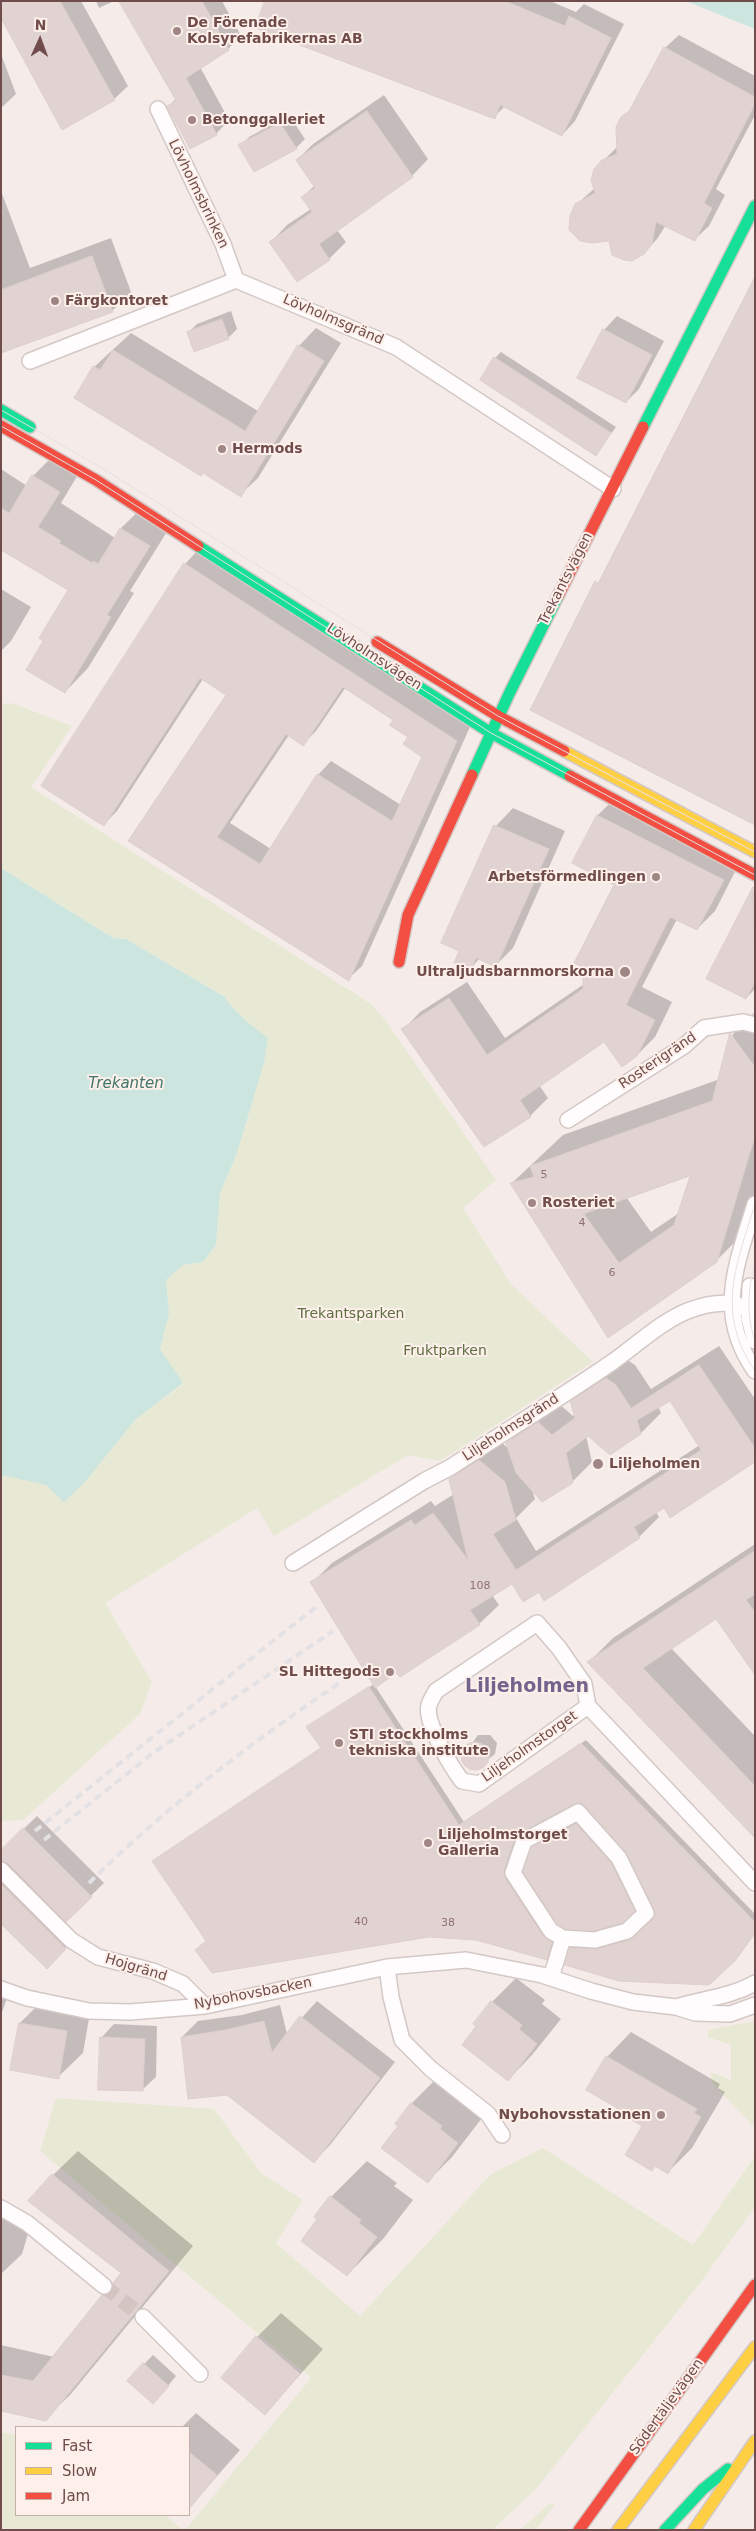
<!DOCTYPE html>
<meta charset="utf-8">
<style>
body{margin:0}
#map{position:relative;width:756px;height:2531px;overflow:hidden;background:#f5ece9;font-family:"DejaVu Sans",sans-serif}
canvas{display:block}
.frame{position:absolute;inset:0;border:2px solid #704d4c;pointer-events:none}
.legend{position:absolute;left:15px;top:2426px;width:175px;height:90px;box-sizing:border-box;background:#fdefe9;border:1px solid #c5aeaa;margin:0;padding:6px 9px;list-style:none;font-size:15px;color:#704d4c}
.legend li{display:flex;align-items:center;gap:10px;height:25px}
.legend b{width:25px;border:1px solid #c5aeaa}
.north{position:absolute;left:15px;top:15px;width:50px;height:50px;-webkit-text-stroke:4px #fdefe9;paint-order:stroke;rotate:2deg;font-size:14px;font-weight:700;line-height:20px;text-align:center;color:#704d4c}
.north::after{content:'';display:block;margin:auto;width:18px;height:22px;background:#704d4c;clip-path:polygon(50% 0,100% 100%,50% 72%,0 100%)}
</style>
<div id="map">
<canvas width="756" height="2531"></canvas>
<div class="frame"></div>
<ul class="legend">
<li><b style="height:6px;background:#16e098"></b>Fast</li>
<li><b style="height:6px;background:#ffcf43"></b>Slow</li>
<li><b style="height:6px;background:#f24e42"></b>Jam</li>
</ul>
<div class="north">N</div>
</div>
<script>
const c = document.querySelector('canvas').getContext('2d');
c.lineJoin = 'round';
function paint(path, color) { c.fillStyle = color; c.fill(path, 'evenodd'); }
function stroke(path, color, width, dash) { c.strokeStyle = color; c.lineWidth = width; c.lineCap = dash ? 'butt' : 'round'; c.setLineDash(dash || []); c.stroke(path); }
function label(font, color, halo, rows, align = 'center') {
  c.font = font + ' "DejaVu Sans",sans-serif'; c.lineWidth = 4; c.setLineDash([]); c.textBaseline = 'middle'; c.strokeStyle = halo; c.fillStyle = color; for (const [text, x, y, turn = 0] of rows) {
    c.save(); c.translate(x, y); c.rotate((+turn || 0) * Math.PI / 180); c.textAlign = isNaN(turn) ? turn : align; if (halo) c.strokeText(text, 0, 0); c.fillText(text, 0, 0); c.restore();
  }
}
paint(new Path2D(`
 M12,703L72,726L31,787L371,1004L386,1021L496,1180L463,1208L511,1284L593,1362L440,1461L408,1455L274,1536L257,1508L105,1603L152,1682L140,1714L23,1820L1,1821V1475L46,1485L86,1481L135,1420L183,1384L160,1349L169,1313L166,1280L183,1265L203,1262L216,1245L220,1193L237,1153L264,1063L268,1040C255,1027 232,1011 224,996L126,939L113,938L1,868V705Z
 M755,2021V2128L711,2082V2072L731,2080V2045L708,2037V2030Z
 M56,2098L214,2109L261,2173L303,2200L276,2243L360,2316L491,2174L543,2148L693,2245L755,2156V2207L700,2283L537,2488L492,2530H185L311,2378L40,2151Z
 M1,2432L16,2435V2515H165L183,2530H1Z
 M550,2503L555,2504L536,2530H520Z`), '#e8e9d5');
paint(new Path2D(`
 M686,1H755V29Z
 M1,868L113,938L126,939L225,997C232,1011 255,1027 268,1039L264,1063L237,1153L220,1193L216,1245L203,1262L183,1265L166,1280L169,1313L160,1349L183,1383L135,1420L86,1481L64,1502L46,1485L1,1475Z`), '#cce5df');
paint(new Path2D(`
 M1,1H81L128,86L114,99Z
 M96,1H114L99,8Z
 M121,1H222L241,36L228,49L200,67L229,120L216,134L168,106L176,99Z
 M266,1H550L576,12L584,4L624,24L575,121L562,135L505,106L494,117Z
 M679,35L755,76V115L716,189L725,195L709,226L695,239L666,225L657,239L644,253L609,239L576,205L595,188L603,161L617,147L622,118L633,107L665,48Z
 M1,54L16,94L1,108Z
 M384,95L428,159L412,176L337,230L346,242L329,259L298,281L271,242L287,225L311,209L303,197L314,186L297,160L313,144Z
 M289,115L305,139L296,148L240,146L249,137Z
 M1,191L30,268L111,238L131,292L112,311L1,352Z
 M231,311L237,329L229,337L195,350L188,333L197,324Z
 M617,316L664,341L639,389L626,402L604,330Z
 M316,328L341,343L258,478L240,495L94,367L131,333L258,411L299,346Z
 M501,352L616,427L596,454L495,358Z
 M57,452L82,468L61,503L115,538L121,528L145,505L173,522L130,591L134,593L88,668L65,692L45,640L70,589L1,548V469L27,486L33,476Z
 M198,550L470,727L362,966L348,979L129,840L228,694L203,679L117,811L104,824L185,564ZM346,687L394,720L424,757L401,805L331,761L318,775L271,849L230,823L289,735L303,744L316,731Z
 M1,589L31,607L11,641L1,651Z
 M615,798L740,862L715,911L697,929L677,919L642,987L672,1002L655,1037L637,1055L604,1041L539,1085L548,1098L530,1116L484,1145L403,1030L420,1012L467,982L505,1038L584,984L616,884L574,862L598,815Z
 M513,808L565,831L513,948L496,965L480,958L470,969L461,950L496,826Z
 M755,890V989L746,998L752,893Z
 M755,1012V1206L748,1229L716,1261L609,1336L512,1183L563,1135L720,1079L733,1034ZM692,1174L679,1213L651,1232L626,1197Z
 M719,1346L755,1399V1461L656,1512L659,1517L639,1537L545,1599L539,1590L512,1582L492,1595L499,1605L479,1624L375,1686L464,1822L586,1740L755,1914V1933L739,1955L571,1948L575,1944L602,1945L635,1936L654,1920L657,1914L627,1851L586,1805L577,1801L519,1832L508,1865L509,1874L555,1938L550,1955L546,1959L476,1938L429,1936L207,1940L154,1861L322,1747L308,1727L374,1684L312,1583L332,1563L431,1501L435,1506L454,1494L450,1480L470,1460L500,1441L509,1449L507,1443L527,1423L558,1403L573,1416L575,1414L572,1402L592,1382L626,1359L635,1365L651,1389ZM670,1399L700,1445L536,1551L516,1518L535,1499L532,1490L572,1482L592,1462L586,1436L641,1433L661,1413L658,1406Z
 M755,1544V1673L716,1617L671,1648L755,1736V1836L589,1662L613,1638Z
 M478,1735H490L497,1743L495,1754L477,1768L467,1765L463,1756Z
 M37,1816L104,1883L65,1921L78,1935L60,1953L1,1923V1851Z
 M581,1820L615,1859L638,1906L622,1921L533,1848Z
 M516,1978L545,2000L542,2004L561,2019L532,2055L508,2080L492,2002Z
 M1,1984L11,1987L1,2015Z
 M44,1999L91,2007L83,2053L58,2077L12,2069L20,2023Z
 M317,2001L395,2062L330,2145L314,2161L182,2037L198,2021L242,2015L280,2005L287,2034Z
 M114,2024L157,2026L156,2077L142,2090L101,2038Z
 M631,2032L720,2084L718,2088L725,2092L692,2148L668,2172L656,2165L652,2169L644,2126L607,2057Z
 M436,2079L465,2102L463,2104L482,2118L452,2157L428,2181L397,2123L412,2103Z
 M78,2151L193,2246L70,2395L45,2419L1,2410V2345L54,2357L123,2273L53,2175Z
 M367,2161L397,2183L394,2186L413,2200L383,2239L347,2275L316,2217L331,2197Z
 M1,2211L32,2220L22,2254L1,2274Z
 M281,2313L323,2349L265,2414L257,2337Z
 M153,2355L176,2376L162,2393L144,2364Z
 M196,2413L240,2450L189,2508V2427H182Z`), '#0003');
const building = new Path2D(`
 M1,1H60L115,100L62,130L1,18Z
 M119,1H202L229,50L186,78L217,135L190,149L167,106L176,101Z
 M265,1H505L565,26L569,16L611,38L562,136L500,105L495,119L255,28Z
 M664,47L755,97V104L704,203L712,208L695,241L656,222L652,244L644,254L632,261L624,260L612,255L609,241L592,243L580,241L569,230L570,216L575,204L595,193L591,180L594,169L602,160L617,154L616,127L621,117L629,111Z
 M367,111L413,177L319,244L330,260L297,282L269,242L312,212L301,197L315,188L296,160Z
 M280,123L297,149L254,172L238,145Z
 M92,256L113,312L1,353V290Z
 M755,277V825L530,710L595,581L598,583Z
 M222,319L229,339L194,352L187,332Z
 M603,329L652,355L626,403L577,378Z
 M298,345L324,361L241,497L203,473L201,476L74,398L93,366L100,370L113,350L245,431Z
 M494,357L611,433L596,456L480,380Z
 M32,475L60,492L38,527L61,541L59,543L92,563L93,561L98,564L120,528L150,546L107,615L111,617L65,693L26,670L43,641L39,638L68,590L1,550V508L9,513Z
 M184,563L457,741L349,981L128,841L226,695L200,678L104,826L41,786ZM343,687L393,720L389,725L408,737L403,744L422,757L392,821L317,774L260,864L217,837L286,734L303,746Z
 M597,815L724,880L697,930L670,917L626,1005L655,1020L637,1056L622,1067L604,1042L520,1100L531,1117L484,1147L401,1029L449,998L487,1055L583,989V967L574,963L614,885L572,863Z
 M494,825L549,849L496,967L476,958L470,970L454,963L459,951L441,943Z
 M753,887L755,982L746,999L706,979Z
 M730,1033L755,1067V1136L717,1262L608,1338L510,1183L534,1177L530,1166L712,1101ZM690,1176L674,1225L619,1263L584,1214Z
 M699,1365L755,1448V1462L670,1518L664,1508L634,1527L640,1538L544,1601L539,1592L523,1602L512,1584L470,1610L480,1625L400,1677L396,1673L375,1688L310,1582L411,1520L415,1525L433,1513L468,1560L449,1479L479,1460L505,1482L516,1520L493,1534L516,1570L701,1450L670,1401L637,1420L641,1434L610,1455L588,1436L566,1453L573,1483L542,1502L516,1473L506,1443L538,1422L552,1435L575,1418L570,1401L606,1378L616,1385L631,1408Z
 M755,1551V1594L746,1600L755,1612V1675L716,1619L643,1668L755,1786V1838L587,1662Z
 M369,1687L459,1825L581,1743L755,1922V1933L735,1961L709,1985L619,1981L565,1965L570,1948L597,1949L630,1940L652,1920L655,1914L626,1852L585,1806L577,1803L519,1833L515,1838L504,1870L505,1878L543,1936L552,1942L547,1960L476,1940L429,1937L212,1973L195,1950L206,1941L152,1861L321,1748L306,1727Z
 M461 1756a14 14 0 1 1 28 0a14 14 0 1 1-28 0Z
 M576,1824L611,1863L635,1911L622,1923L594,1931L566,1929L558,1924L523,1872L532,1848Z
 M23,1828L92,1897L66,1922L8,1863L1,1861V1850Z
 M1,1884L66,1949L47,1969L1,1924Z
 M491,2001L522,2025L519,2029L537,2044L508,2081L462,2045L476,2026L473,2024Z
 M300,2016L380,2078L314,2163L227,2095L188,2099L181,2037L225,2030L264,2021L272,2052Z
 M19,2023L67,2031L59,2079L10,2070Z
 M100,2037L145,2039L143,2091L98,2090Z
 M606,2056L697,2109L694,2113L701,2117L668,2174L655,2166L652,2171L625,2155L642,2126L616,2110L617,2108L586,2090Z
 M411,2103L442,2126L440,2129L458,2143L428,2183L381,2148L398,2126L395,2124Z
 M52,2174L169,2271L46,2421L1,2411V2375L33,2381L102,2295L111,2292L113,2283L121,2273L28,2201Z
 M330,2196L361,2220L359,2223L377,2237L347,2276L301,2241L317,2219L314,2217Z
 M256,2336L300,2374L265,2415L221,2378Z
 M143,2363L169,2386L153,2404L127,2381Z
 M189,2452L217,2475L189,2509Z`);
paint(building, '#e1d3d1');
stroke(building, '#ddcecb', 1);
stroke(new Path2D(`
 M104,2286L143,2317`), '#d4c4c2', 15, [15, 8]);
const street = new Path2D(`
 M158,109L223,244L236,280
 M30,361L236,280L396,347L613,489
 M568,1120L684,1046L704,1028L743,1022L755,1025
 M755,1204C736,1266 715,1313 755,1371
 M750,1286L749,1318L755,1341
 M293,1563L424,1481L451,1467C504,1432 559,1399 611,1363C637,1345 661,1321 690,1310C712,1302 737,1298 755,1315
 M588,1706L479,1784L462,1781C452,1768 424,1722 429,1705C430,1701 434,1695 436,1691L537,1623L559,1648L584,1684L588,1706L755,1883
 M1,1870L71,1940L98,1957L153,1971L183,1984L205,2006
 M387,1967L391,1997L402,2040L431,2069L488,2114L502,2135
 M551,1978L563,1938L551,1931L513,1873L524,1841L578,1812L619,1858L646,1913L627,1931L595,1940L563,1938
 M1,1989L27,1998L89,2011L130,2012L205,2006L387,1967L466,1960L542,1975L591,1991L633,2002L676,2007L695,2013L730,2014L755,2005
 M676,2007C702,1999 730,1997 755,1983
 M1,2208L27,2223L104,2286
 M143,2317L200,2374`);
const fast = new Path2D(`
 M1,410L30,427
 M643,427L755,206
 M198,546L491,733L570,776
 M472,775L509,694L558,596
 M665,2530L703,2489L728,2469`);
const slow = new Path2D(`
 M564,751L755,852
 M618,2530L755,2347
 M694,2530L755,2441`);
const jam = new Path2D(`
 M1,426L96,480L198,546
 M558,596L643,427
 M377,642L498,716L564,751
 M570,776L755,875
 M399,962L408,915L472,775
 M579,2530L755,2285`);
stroke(street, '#d4c8c6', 18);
stroke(fast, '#d4c8c6', 14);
stroke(slow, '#d4c8c6', 14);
stroke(jam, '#d4c8c6', 14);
stroke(street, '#fefcfc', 15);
stroke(fast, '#16e098', 11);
stroke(slow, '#ffcf43', 11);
stroke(jam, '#f24e42', 11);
stroke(new Path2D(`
 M1,410L102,468L498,716L755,852
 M1,426L96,480L491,733L755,875
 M755,1204C736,1266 715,1313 755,1371
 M755,1262C748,1289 746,1314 755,1341`), '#e3e1e4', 1);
stroke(new Path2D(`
 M35,1831L317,1606
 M44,1840L153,1753L333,1631
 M89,1883C171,1802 262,1735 357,1671`), '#e3e1e4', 4, [8, 5]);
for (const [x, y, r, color] of [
 [177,31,5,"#9f8583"],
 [192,120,5,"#9f8583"],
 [55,301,5,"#9f8583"],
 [222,449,5,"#9f8583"],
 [656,877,5,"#9f8583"],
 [625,972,6,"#9f8583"],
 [532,1203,5,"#9f8583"],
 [598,1464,6,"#9f8583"],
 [390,1672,5,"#9f8583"],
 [339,1743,5,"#9f8583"],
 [428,1843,5,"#9f8583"],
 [661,2115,5,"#9f8583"]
]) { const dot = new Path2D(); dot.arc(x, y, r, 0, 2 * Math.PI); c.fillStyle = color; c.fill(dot); stroke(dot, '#fdefe9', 2); }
label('11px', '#8e7170', null, [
 ["5",544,1175],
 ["4",582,1223],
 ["6",612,1273],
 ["108",480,1586],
 ["40",361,1922],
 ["38",448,1923]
]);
label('bold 14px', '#704d4c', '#fdefe9', [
 ["De Förenade",187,23],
 ["Kolsyrefabrikernas AB",187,39],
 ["Betonggalleriet",202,120],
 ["Färgkontoret",65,301],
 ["Hermods",232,449],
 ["Arbetsförmedlingen",646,877,"right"],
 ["Ultraljudsbarnmorskorna",614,972,"right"],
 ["Rosteriet",542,1203],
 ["Liljeholmen",609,1464],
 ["SL Hittegods",380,1672,"right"],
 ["STI stockholms",349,1735],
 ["tekniska institute",349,1751],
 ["Liljeholmstorget",438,1835],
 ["Galleria",438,1851],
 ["Nybohovsstationen",651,2115,"right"]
], 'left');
label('14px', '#704d4c', '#fdefe9', [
 ["Lövholmsbrinken",198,194,64],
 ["Lövholmsgränd",333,320,23],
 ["Trekantsvägen",566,579,-63],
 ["Lövholmsvägen",374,657,33],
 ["Rosterigränd",658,1061,-34],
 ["Liljeholmsgränd",511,1428,-33],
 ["Liljeholmstorget",530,1747,-35],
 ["Hojgränd",136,1968,17],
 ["Nybohovsbacken",253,1994,-11],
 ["Södertäljevägen",667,2407,-54]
]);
label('14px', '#5e6f42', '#fdefe9', [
 ["Trekantsparken",351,1314],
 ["Fruktparken",445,1351]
]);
label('italic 15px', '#41756c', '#fdefe9', [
 ["Trekanten",126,1084]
]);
label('bold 19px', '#72648c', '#fdefe9', [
 ["Liljeholmen",527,1687]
]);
</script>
